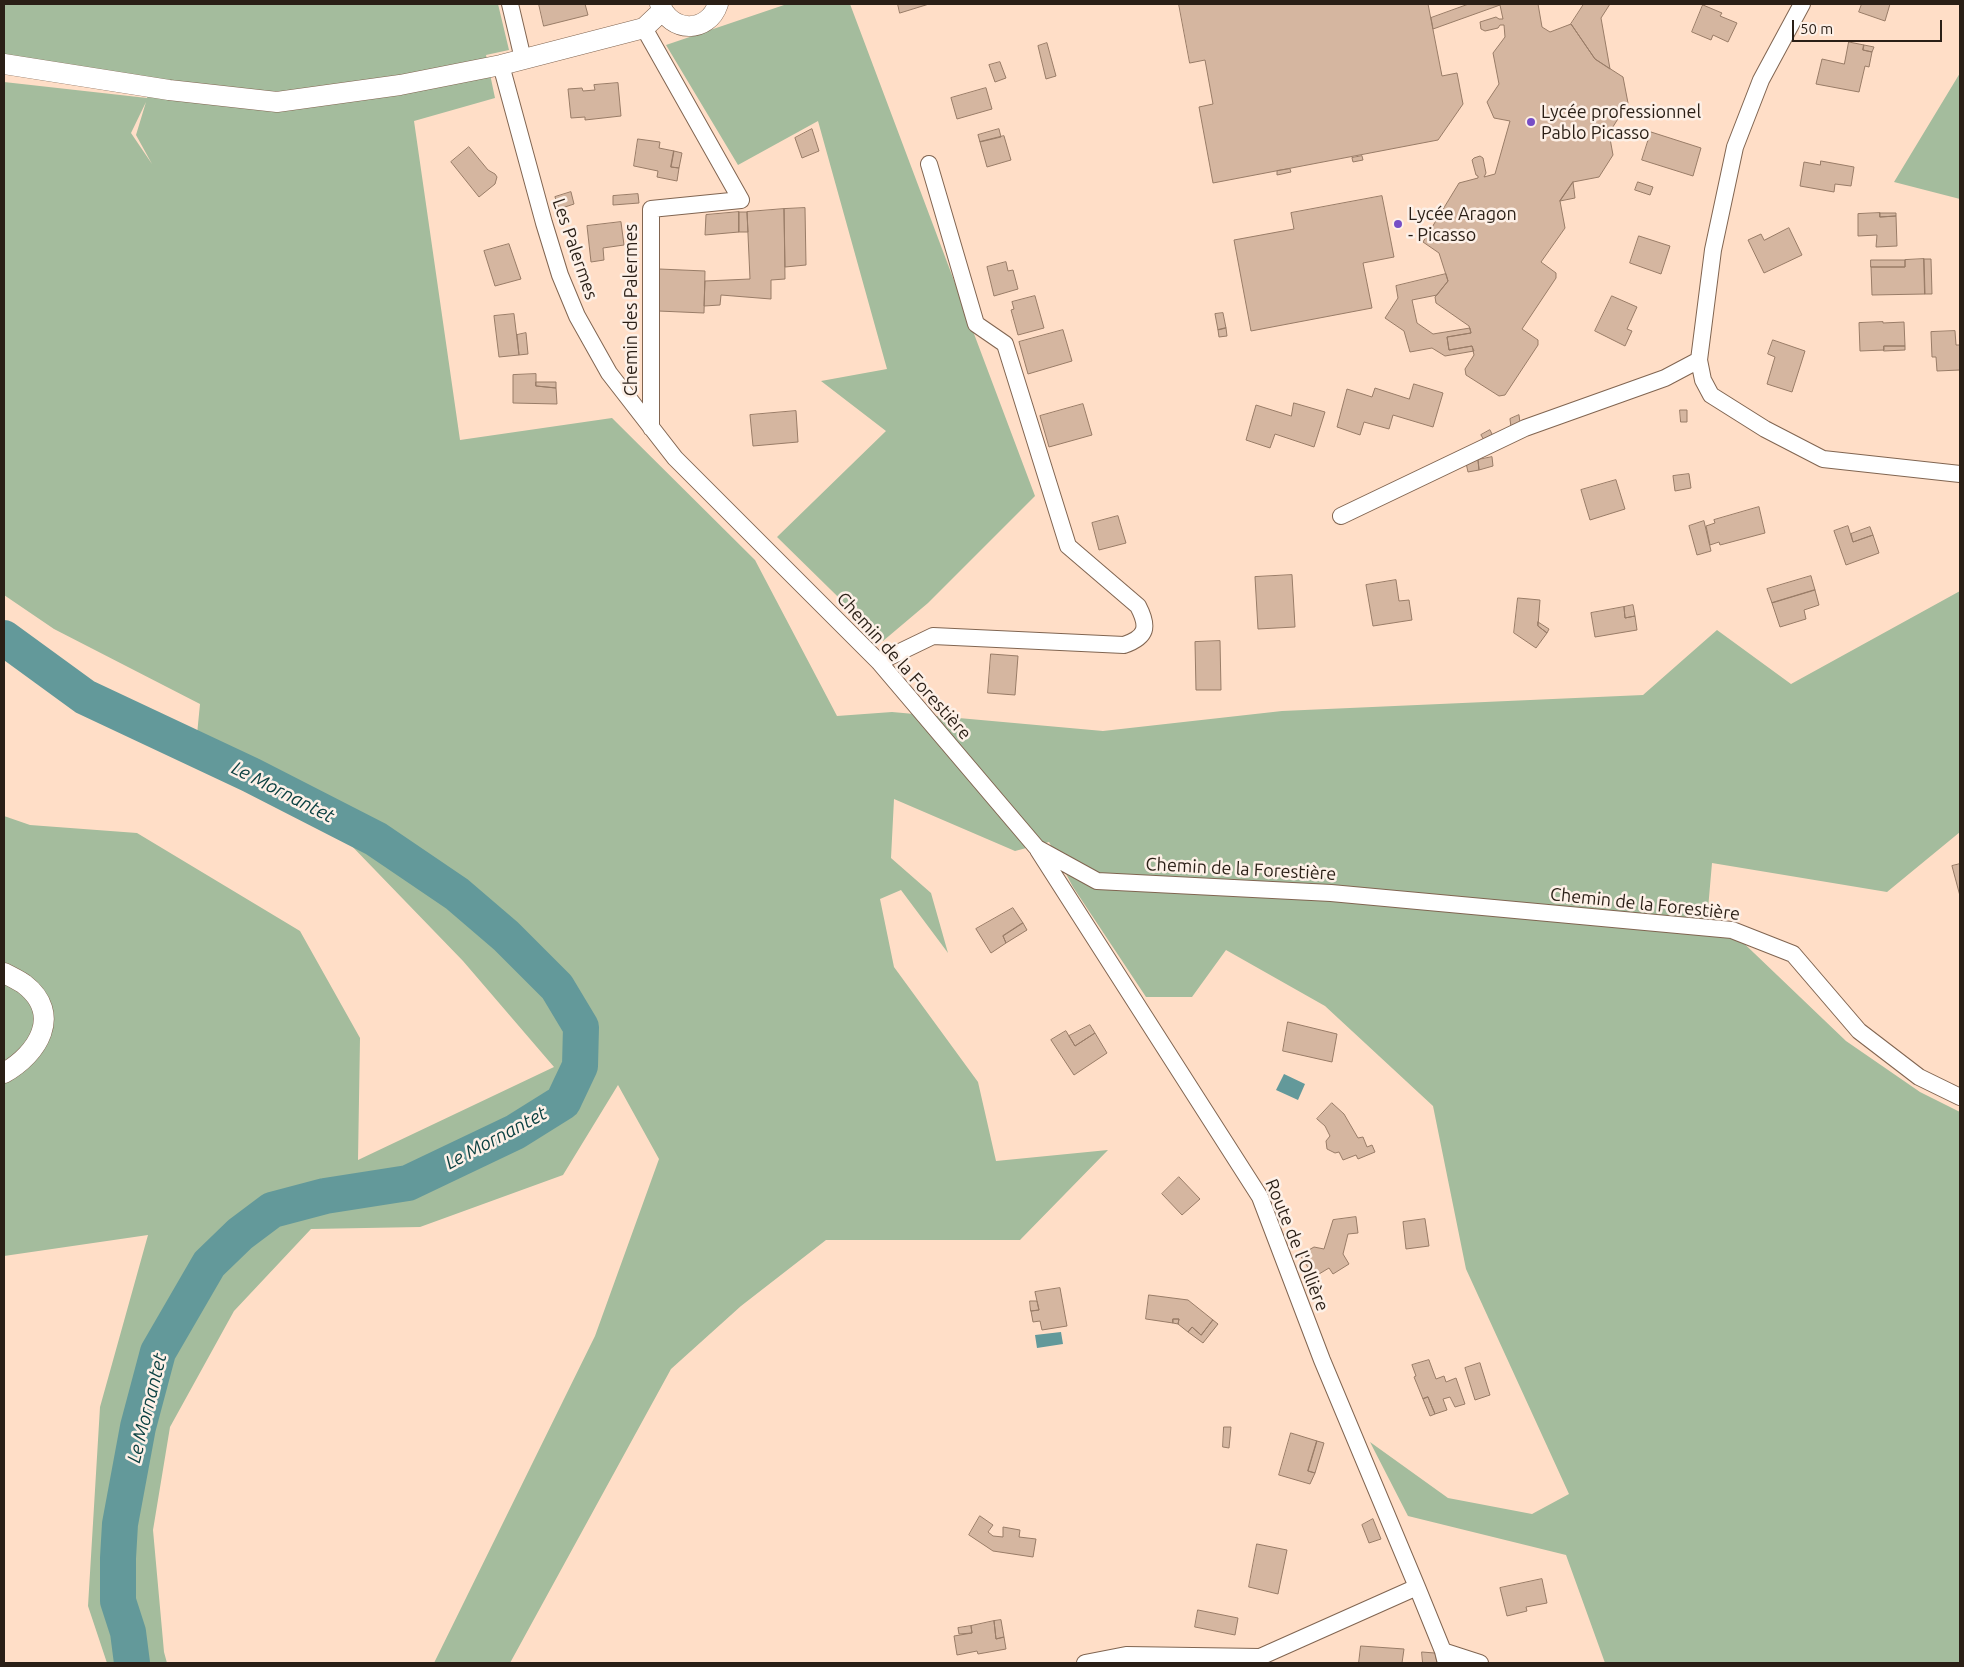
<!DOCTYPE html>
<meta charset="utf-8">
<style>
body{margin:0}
#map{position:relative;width:1964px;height:1667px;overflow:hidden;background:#ffdec7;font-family:Ubuntu,sans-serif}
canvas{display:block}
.frame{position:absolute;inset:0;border:5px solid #2a1f16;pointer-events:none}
.scale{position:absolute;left:1792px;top:20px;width:150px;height:22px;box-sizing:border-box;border:2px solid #2a1f16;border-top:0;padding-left:6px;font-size:15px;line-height:18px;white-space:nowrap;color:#2a1f16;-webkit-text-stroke:4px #fdf0e7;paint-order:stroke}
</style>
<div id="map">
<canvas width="1964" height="1667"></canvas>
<div class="frame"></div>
<div class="scale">50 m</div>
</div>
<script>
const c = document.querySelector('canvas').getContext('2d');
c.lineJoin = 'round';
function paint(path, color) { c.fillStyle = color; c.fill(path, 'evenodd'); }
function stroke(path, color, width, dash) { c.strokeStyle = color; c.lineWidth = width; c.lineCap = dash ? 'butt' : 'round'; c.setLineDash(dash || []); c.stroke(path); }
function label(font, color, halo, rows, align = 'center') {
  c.font = font + ' Ubuntu,sans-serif'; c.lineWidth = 5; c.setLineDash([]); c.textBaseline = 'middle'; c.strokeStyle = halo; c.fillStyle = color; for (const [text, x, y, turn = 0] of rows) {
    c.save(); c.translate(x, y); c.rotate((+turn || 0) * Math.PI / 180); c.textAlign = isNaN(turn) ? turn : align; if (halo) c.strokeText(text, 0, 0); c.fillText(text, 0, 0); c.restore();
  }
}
paint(new Path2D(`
 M4,4H498L509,50L486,55L495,98L414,121L460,440L612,418L755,560L837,716L892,712L1103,731L1282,711L1643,695L1717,630L1791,684L1960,591V832L1887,892L1712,863L1708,909L1846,1041L1920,1092L1960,1112V1663H1605L1566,1555L1408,1516L1370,1442L1448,1498L1532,1514L1569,1494L1466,1269L1433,1106L1325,1006L1226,950L1192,997H1146L1073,887L1049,842L1015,851L894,799L891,858L931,893L948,953L901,890L880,899L894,967L978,1082L996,1161L1108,1150L1020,1240H826L741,1306L671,1369L510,1663H434L595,1336L659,1159L618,1085L563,1175L420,1227L311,1229L234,1311L170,1427L153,1530L164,1652L167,1663H107L88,1606L100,1407L148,1235L4,1256V816L30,825L137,833L300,931L360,1038L358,1160L554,1067L463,961L346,840L238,784L194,765L200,704L54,629L4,595V82L147,98L149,87L4,58ZM146,102L136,135L152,164L131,133Z
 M787,4H850L1035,496L928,603L883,641L777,537L886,431L821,381L887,369L818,121L738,165L666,45Z
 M1960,73V199L1894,182Z`), '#a4bc9d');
paint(new Path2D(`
 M1284,1074L1305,1084L1298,1100L1276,1090Z
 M1061,1332L1063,1344L1037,1348L1035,1335Z`), '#63999a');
stroke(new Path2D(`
 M4,638L85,697L251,775L376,839L457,894L506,936L557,987L581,1027L580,1066L563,1102L515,1132L408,1183L325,1196L272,1210L240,1234L209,1264L158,1352L138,1427L120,1524L118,1558V1601L128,1632L132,1663`), '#63999a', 36);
const building = new Path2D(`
 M539,4H585L588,15L544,26Z
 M898,4H929L900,13Z
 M1179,4H1428L1442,76L1457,73L1463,104L1438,140L1213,183L1199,107L1213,104L1205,60L1190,63Z
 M1469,4L1500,5L1433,29L1431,18Z
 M1499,4H1538L1542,27L1550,32L1571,24L1595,59L1623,77L1628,103L1609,133L1613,155L1599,177L1573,182L1560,201L1565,228L1541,262L1556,273V278L1522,329L1538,340V345L1505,395L1499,396L1466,375L1465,369L1474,355L1472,346L1449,350L1447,337L1471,333L1469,326L1436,303L1435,297L1448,281L1439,253L1423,242L1459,183L1478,178V176L1476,175L1472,160L1474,158L1480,156L1483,158L1486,173L1484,177L1495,174L1510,121L1494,118L1487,102L1499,84L1493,53L1505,37L1504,25H1500L1498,28L1485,31L1481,29L1480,22L1496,17L1499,19H1503L1500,5Z
 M1584,4H1610L1601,18L1610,69L1595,59L1571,24Z
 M1862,4H1890L1885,21L1859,12Z
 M1703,5L1722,13L1720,16L1737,23L1728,42L1713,35L1711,40L1692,32Z
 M1849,42L1864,45L1863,50L1872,52L1869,67L1865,66L1859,92L1816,84L1822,59L1844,64Z
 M1047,43L1056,76L1046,79L1038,46Z
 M1864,45L1874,47L1872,52L1863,50Z
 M1000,62L1006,78L995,82L989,65Z
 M618,83L621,116L585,120V117L571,118L568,89L582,88L583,91L595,90L594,85Z
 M986,88L992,109L957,119L951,98Z
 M812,129L819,151L802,158L795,138Z
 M999,129L1001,137L980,142L978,135Z
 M1651,132L1701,148L1693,176L1642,160Z
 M1004,136L1011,160L987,167L980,142Z
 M638,139L660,142L659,148L674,151L671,167L679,168L677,181L657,177L658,171L634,166Z
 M469,147L488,170L495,174L497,177L495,184L479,197L451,162Z
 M674,151L682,153L679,168L671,167Z
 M1362,156L1363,160L1353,162L1352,158Z
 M1821,161L1854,167L1851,186L1835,184L1834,192L1800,186L1804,162L1820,165Z
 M1290,169L1291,172L1277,175V171Z
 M1573,182L1575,198L1560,201Z
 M1638,182L1653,187L1650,195L1635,190Z
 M571,192L574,204L559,209L555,197Z
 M638,194L639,203L613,205V196Z
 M1382,196L1394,257L1363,263L1372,308L1251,331L1234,240L1294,229L1291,213Z
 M805,208L806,265L785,267L784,209Z
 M784,209L785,279L771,280V299L721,295L720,305L704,306L705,281L750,279L747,212Z
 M739,212H747L748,232H739Z
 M739,212V232L705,235L706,215Z
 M1880,213H1896V216L1880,217Z
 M1880,213V217L1896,216L1897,246L1876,247L1877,235L1858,236V214Z
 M621,222L624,245L603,248L604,260L591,262L587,226Z
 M1789,228L1802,255L1764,273L1748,240L1761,234L1764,240Z
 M1639,236L1670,246L1661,274L1630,263Z
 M509,244L521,279L495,286L484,251Z
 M1924,259L1925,294L1872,295L1871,267H1905V260Z
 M1924,259H1931L1932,294H1925Z
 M1871,260H1905V267H1871Z
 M1006,262L1008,271L1013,270L1018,289L994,296L987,267Z
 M659,269L705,271L704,313L658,311Z
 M1446,274L1448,281L1437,295L1412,300L1417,323L1433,334L1470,328L1471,333L1447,337L1449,350L1472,346L1474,351L1445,356L1432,348L1410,352L1404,331L1385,318L1398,298L1396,286Z
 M1035,296L1044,328L1018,335L1011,310L1014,309L1012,302Z
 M1612,296L1637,307L1627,329L1632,331L1625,346L1595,331Z
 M1223,313L1226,328L1218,330L1215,314Z
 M514,314L519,355L499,357L494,316Z
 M1883,322V323L1904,322L1905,346H1884V350L1860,351L1859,323Z
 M1226,328L1227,336L1219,337L1218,330Z
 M1063,330L1072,361L1028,374L1019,342Z
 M1955,331L1956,345H1960V370L1937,371L1936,357H1932L1931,332Z
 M526,333L528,354L519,355L517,335Z
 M1773,340L1805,351L1792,392L1767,384L1775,357L1768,354Z
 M1884,346H1905V350L1884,351Z
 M536,374V386L556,388L557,404L513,403V375Z
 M536,382H556V388L536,386Z
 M1414,384L1443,393L1433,427L1393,415L1389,429L1364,422L1360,435L1337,427L1347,389L1372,397L1375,388L1409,399Z
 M1294,403L1325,412L1314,447L1275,434L1270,448L1246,440L1256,405L1291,416Z
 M1083,404L1092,435L1049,447L1040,416Z
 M1680,410H1687V422H1681Z
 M796,411L798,442L753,446L750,415Z
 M1519,415L1520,423L1511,427L1510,419Z
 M1490,430L1494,438L1485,442L1481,435Z
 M1492,457L1493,466L1479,470L1478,460Z
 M1478,460L1479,470L1468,472L1466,463Z
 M1689,474L1691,488L1675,491L1673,476Z
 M1616,480L1625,509L1590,520L1581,490Z
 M1759,507L1765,533L1720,545L1719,542L1710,545L1706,526L1715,523L1714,520Z
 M1118,516L1126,543L1099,550L1092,523Z
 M1704,521L1711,551L1697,555L1689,526Z
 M1848,526L1853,542L1873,535L1879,553L1846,565L1834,531Z
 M1870,527L1873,535L1853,542L1851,534Z
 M1292,575L1295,627L1258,629L1255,577Z
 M1811,576L1815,590L1772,603L1767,589Z
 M1396,580L1399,601L1409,600L1412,620L1373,626L1366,585Z
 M1815,590L1819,605L1804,610L1806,619L1780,627L1772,603Z
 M1518,598L1540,600L1538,626L1547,633L1536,648L1514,633Z
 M1633,605L1635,616L1625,618L1624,607Z
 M1624,607L1625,618L1635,616L1637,630L1595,637L1591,613Z
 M1538,622L1549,629L1547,633L1538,626Z
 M1220,641L1221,690H1196L1195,642Z
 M991,654L1018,656L1015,695L988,693Z
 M1960,864V896L1952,866Z
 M1013,908L1023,923L1003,936L1006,943L991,953L976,929Z
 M1023,923L1027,930L1006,943L1003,936Z
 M1288,1022L1337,1034L1332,1062L1283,1051Z
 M1090,1025L1095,1033L1075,1046L1069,1036Z
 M1066,1031L1075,1046L1095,1033L1107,1053L1074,1075L1051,1040Z
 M1332,1103L1344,1114L1358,1138L1363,1137L1367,1147L1372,1145L1375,1152L1358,1159L1356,1155L1343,1160L1339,1152L1335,1153L1327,1149L1326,1141L1330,1136L1325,1126L1317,1119Z
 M1179,1177L1200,1199L1182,1215L1162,1194Z
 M1356,1217L1358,1233L1348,1234L1343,1254L1349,1264L1333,1274L1329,1268L1314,1277L1300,1255L1314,1247L1324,1249L1333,1220Z
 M1425,1219L1429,1246L1406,1249L1403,1222Z
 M1060,1288L1067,1326L1042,1330L1040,1321L1033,1322L1031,1311L1039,1310L1035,1292Z
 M1149,1295L1188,1300L1213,1320L1201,1335L1192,1327L1188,1332L1178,1324L1179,1319H1173V1323L1146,1319Z
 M1030,1301H1037L1039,1310L1031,1311Z
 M1173,1319H1179L1178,1324L1173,1323Z
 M1213,1320L1218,1324L1203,1343L1188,1332L1192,1327L1201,1335Z
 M1429,1360L1436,1379L1444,1376L1446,1382L1456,1378L1465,1404L1455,1407L1450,1397L1443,1399L1447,1410L1435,1414L1428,1397L1423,1399L1414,1377L1416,1376L1412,1365Z
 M1480,1363L1490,1395L1475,1400L1465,1368Z
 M1428,1397L1435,1414L1430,1416L1423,1399Z
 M1224,1427H1231L1229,1448L1223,1447Z
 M1291,1433L1317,1441L1308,1471L1315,1473L1310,1484L1279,1475Z
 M1317,1441L1324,1443L1315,1473L1308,1471Z
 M980,1516L993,1525L988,1532L993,1536L1003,1537V1527L1020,1530L1019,1537L1036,1539L1033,1557L993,1551L969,1535Z
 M1373,1519L1381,1539L1369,1543L1362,1525Z
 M1257,1544L1287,1550L1278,1594L1249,1587Z
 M1542,1579L1547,1603L1526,1607L1527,1611L1507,1616L1500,1588Z
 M1198,1610L1238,1618L1235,1635L1195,1627Z
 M1001,1620L1004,1637L996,1639L994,1621Z
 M994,1621L996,1639L1004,1637L1006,1649L978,1654L977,1651L957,1655L954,1636L972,1633L971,1626Z
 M971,1626L972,1633L959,1634L958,1628Z
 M1361,1646L1404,1649L1402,1663H1359Z
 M1422,1652L1435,1653L1437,1663H1423Z`);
paint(building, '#d5b6a0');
stroke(building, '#997c67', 1);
const minor = new Path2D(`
 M510,4L523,59
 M1802,4L1761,80L1735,147L1713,250L1699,360L1703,380L1711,395L1765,429L1823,459L1960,474
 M644,28L741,200L651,209V428
 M501,65L544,223L560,275L577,316L609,373L675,458L879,662L1037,848L1097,881L1331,893L1732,930L1793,954L1859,1031L1919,1077L1960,1097
 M1341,516L1525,428L1665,378L1699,360
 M879,662L933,636L1124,645C1147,637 1149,627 1138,606L1068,546L1005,344L976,324L929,164
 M1038,850L1260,1197L1322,1360L1417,1587L1443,1651L1446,1663
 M1443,1651L1480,1663
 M1085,1663L1126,1655L1260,1657L1417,1587`);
const tertiary = new Path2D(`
 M660,4C670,33 708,34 718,4
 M4,64L169,90L277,102L400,85L501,65L644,28L662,11
 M4,973C10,976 18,980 24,984C63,1014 38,1054 4,1073`);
stroke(minor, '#816551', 18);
stroke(tertiary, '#816551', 21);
stroke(minor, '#fff', 16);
stroke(tertiary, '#fff', 20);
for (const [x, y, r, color] of [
 [1531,122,5,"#764ec6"],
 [1398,224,5,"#764ec6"]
]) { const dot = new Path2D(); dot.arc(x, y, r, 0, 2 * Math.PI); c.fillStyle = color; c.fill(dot); stroke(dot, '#fdf0e7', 2); }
label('18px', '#2a1f16', '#fdf0e7', [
 ["Lycée professionnel",1541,112],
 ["Pablo Picasso",1541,133],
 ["Lycée Aragon",1408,214],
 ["- Picasso",1408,235]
], 'left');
label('18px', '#2a1f16', '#fdf0e7', [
 ["Les Palermes",575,249,71],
 ["Chemin des Palermes",631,310,-90],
 ["Chemin de la Forestière",904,666,48],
 ["Chemin de la Forestière",1241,869,3],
 ["Chemin de la Forestière",1645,904,6],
 ["Route de l'Ollière",1297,1245,68]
]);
label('italic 19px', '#0c4142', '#fdf0e7', [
 ["Le Mornantet",283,792,27],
 ["Le Mornantet",496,1138,-28],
 ["Le Mornantet",147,1408,-76]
]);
</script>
